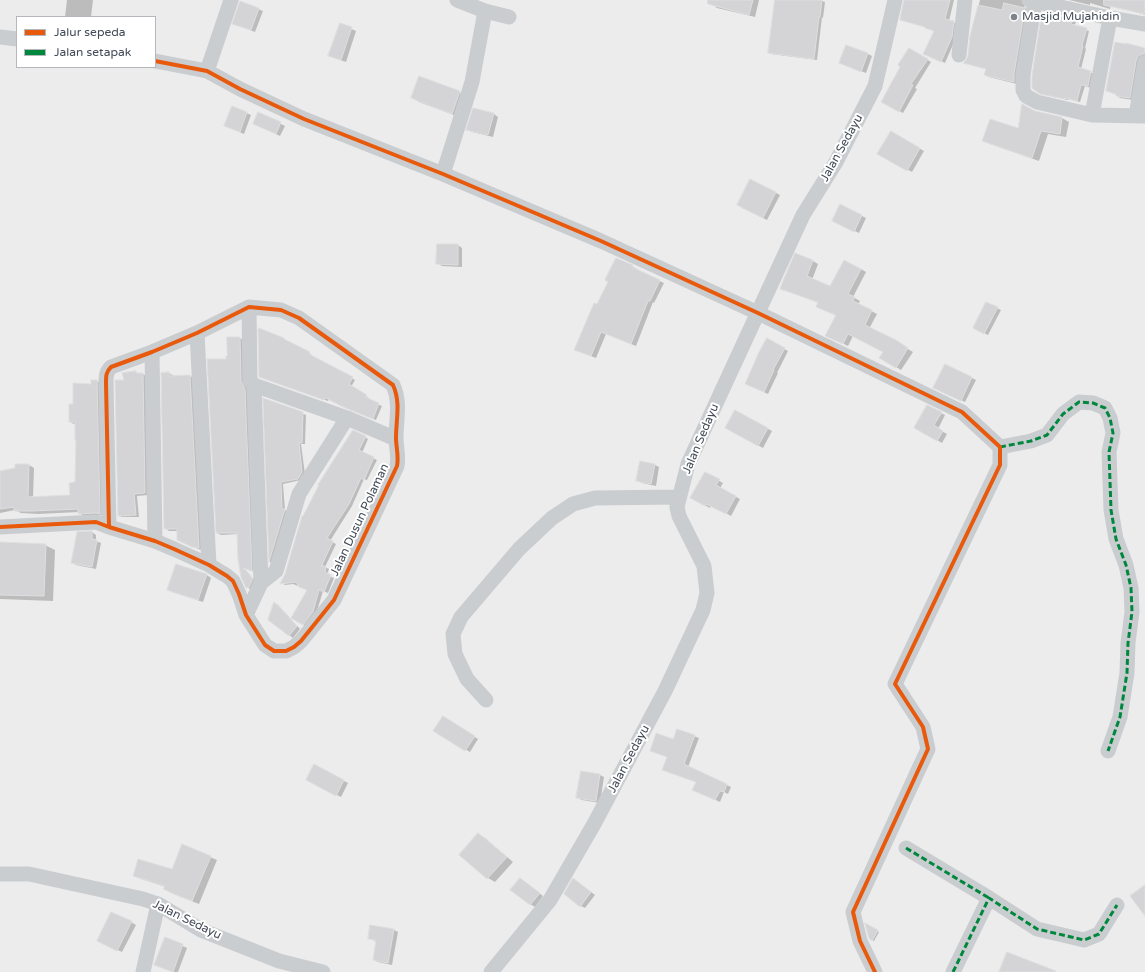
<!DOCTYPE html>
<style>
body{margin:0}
#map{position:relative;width:1145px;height:972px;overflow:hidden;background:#edecec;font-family:"Varela Round",sans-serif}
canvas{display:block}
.legend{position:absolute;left:16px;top:16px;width:140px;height:52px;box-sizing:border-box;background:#fff;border:1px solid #b4b7bc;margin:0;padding:5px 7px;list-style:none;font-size:12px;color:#434c58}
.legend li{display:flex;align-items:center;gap:8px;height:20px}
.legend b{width:20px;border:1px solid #b4b7bc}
</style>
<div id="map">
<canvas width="1145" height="972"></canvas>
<ul class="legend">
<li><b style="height:5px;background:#e8590c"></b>Jalur sepeda</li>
<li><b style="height:5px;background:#00873e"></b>Jalan setapak</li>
</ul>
</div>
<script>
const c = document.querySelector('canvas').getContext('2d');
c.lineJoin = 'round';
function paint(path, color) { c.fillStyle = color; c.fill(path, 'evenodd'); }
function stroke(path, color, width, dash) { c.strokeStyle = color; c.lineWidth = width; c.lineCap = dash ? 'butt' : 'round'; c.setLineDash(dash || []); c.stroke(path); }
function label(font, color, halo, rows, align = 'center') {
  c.font = font + ' "Varela Round",sans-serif'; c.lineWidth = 4; c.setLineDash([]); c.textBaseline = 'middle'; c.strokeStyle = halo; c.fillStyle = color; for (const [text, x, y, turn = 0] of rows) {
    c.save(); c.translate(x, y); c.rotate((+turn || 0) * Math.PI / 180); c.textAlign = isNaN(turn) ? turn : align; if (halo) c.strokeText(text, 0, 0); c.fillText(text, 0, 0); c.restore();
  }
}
paint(new Path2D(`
 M67,0H93L91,17H65Z
 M713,0H759L755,17L717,8L712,4Z
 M775,0H815L822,1L825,2L823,18L822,17L817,60L771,54L769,52Z
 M912,0H954L949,21L957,24L955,40L945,63L928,55L934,31L926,27L905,21Z
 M980,0H1024V6L1028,11L1017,84L989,77L985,75L986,69L965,63L967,61L971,36Z
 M1069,0H1145V15L1111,5L1110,9L1090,3V5Z
 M258,9L263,11L255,32L234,24Z
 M1043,13L1072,20L1076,22L1074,26L1089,31L1085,48L1086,49L1081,69L1094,74L1091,88L1085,86L1080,102L1068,99V100L1045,95Z
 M340,24L356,31L346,62L334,58Z
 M1116,43L1145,50V56L1133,100L1120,98L1117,96V95L1107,91Z
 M910,49L931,62L915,88L917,89L903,113L882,102Z
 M868,54L872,56L866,73L845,65Z
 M459,92L466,96L459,117L419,102L412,98Z
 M232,107L251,115L244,134L225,126Z
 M474,109L494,114L498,117L493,137L472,132L468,129Z
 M1034,112L1062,118L1069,122L1066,137L1048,134L1039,161L990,144L983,140L1019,130Z
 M259,113L285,126L280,136L258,126Z
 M891,132L924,151L912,172L879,154Z
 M751,180L780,195L767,220L742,208Z
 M862,216L866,218L859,233L838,223Z
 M458,245L462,248V267L442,266L437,263Z
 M813,261L818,264L812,280L831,288L861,269L866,272L853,297L860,301L858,304L877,314L869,329L901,345L913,352L901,370L880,357L884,352L853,336L848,346L832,338L837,316L823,310L819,303L787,291Z
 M632,266L637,269L636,270L664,283L654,303L653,302L636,346L606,334L596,358L580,352L598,305Z
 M997,308L1001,310L988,335L974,328Z
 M228,338H240L244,340L248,392L255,572L244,568L255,581L250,589L247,587L242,576L238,534L221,535L217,533L227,360L228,357Z
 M284,339L287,341L312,355V356L355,380L351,387L369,398L368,400L382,406L376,420L345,408L329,399L328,401L260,377Z
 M767,339L788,351L777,373H778L768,394L750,386Z
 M136,372L139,374H143L146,376L148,495L137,496L139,517H122L119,516L125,381Z
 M169,373L174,376H190L194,378L203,550L198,549L182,542L178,531H169L165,528Z
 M972,378L976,380L965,402L939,390Z
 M97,381L102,384V515L84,516L79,513V512L38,514L21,513L15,510L0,513V472L29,465L34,468L33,498L71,496L76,483L77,440L76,425L70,422L74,405L92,385Z
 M265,399L306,415L305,444H301L305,474L301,480L283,484L285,510L288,512L272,563L270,562Z
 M736,412L772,431L763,448L727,428Z
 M941,413L945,415L938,429L947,434L942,443L915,427Z
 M365,437L368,439L362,453L377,460L367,480L364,479L352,506L330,541L336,544L325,567L329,569L327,575L334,578L328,593L323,591L316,614L306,626L292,618L308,590L293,584L285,585L282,583Z
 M655,465L659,467L656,486L642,483L638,481Z
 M705,473L723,483L720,488L740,499L731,516L711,505L710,508L692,498Z
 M92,532L96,535V541L101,543L96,569L76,565L72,562L78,533Z
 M0,543L45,545L55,550L53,601L0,599Z
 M176,565L207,575L211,578L203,602L172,592Z
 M275,603L278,605L300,629L293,638L289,635Z
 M443,717L478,739L470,752L434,731Z
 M694,736L699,738L688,767L731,787L728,794L724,792L720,802L698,792L697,782L667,772L674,740Z
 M581,772L600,775L604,777L600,803L582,800L577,798Z
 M344,781L348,783L341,797L311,782Z
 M479,834L485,838L513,862L495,882L488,878L461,855Z
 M210,857L217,860L199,904L171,893L165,889L166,887L141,879L134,876L172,871Z
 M524,882L543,896L535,907L530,904Z
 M578,882L595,895L585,908L581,906Z
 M131,922L136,925L122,952L102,943Z
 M866,925L879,932L874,941L872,940Z
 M394,930L398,932L392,965L378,962L374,960L377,942L369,938Z
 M166,938L187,948L178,972H172L155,965Z`), '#0003');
const building = new Path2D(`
 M708,0H753L749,15L708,4Z
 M775,0H822L820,17H819L814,59L768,53Z
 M904,0H950L945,19L954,21L952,37L941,62L923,54L934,31L925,28V27L900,20Z
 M1104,0H1145V14L1104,5Z
 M240,1L259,8L251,30L232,24Z
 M1004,3L1025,8L1014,74V82L984,75L986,69L963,63L966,60L968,56L970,36L978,5L1002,10Z
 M1042,12L1058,18L1059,16L1064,17L1072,20L1071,24L1087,28L1082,45L1083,46L1078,67L1091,71L1088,86L1081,85L1077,101L1065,98V99L1040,94L1033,89L1032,88V76Z
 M340,23L352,27L341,60L328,56Z
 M1115,42L1126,44V43L1145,48V53L1142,54L1138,56L1136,61L1130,98L1116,96V94L1106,91Z
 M846,45L868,53L861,72L839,63Z
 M909,48L928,59L911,84L913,85L899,112L881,102L900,67L898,65Z
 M419,76L460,91L452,114L411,98Z
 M1022,104L1035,111L1062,117L1060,134L1041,131L1032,158L982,141L990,119L1018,128Z
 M232,106L247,112L240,132L224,126Z
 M473,108L494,113L488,135L466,130Z
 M258,112L281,122L276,134L253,124Z
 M891,131L920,148L907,171L877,154Z
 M750,179L776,192L763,218L737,205Z
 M840,204L862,215L854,232L832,221Z
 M437,244H458V265L436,264Z
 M795,253L813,260L807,276L830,286L844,260L861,269L848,294L855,297L853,301L872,310L865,325L896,340L908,348L896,368L879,358L883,352L848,334L843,344L825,336L836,315L816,307L818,302L780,289Z
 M616,258L633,265L632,267L660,280L650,301H648L631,344L601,332L591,356L574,350L594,303L597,304L608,282L605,280Z
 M986,302L998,307L984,334L973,328Z
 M259,328L284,338V339L310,352L309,354L353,377L349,384L367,395L365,397L379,403L373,419L341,406L326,398L324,400L259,377L258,330Z
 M227,337H240L241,381L245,389L252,571L243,568L252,578V581L249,587L246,588L241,577L238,559L237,533H216L207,359H226V356H227Z
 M767,338L785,348L773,370H774L764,392L745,384L759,352Z
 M945,364L972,377L961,401L933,388Z
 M136,371V373H143L145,493L134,494L136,515L118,516L115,380H124L122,373Z
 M169,372L170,376L190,375L199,548L192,547L177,540V529H164L161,373Z
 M91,380H97L100,514L96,513L78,514V509L32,511H14V507L0,509V471L15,468V464H29L28,497L70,495L69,483L75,482L76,440H75V422H69V404H73V383L91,384Z
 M263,398L303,412L302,443H299L302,472L298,479L281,482L282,509H285L269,562Z
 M927,405L942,412L934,425L943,431L937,441L914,428Z
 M735,410L768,428L758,446L725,428Z
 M353,430L366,436L359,450L374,457L364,480L361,478L349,504L327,538L333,541L321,567L322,565L326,567L325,572L331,575L324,592L319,590L313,612L303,625L291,618L307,590L299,587L296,582L280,584L285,574L302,516H303L319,485H318Z
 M640,461L655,464L651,484L636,481Z
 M705,472L720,479L716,485L736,496L726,514L706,504L705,506L690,498Z
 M92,531V539L97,540L92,567L71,563L77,532Z
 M0,542L46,544L44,596L0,595Z
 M176,564L207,574L198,600L167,590Z
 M274,602L297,626L289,636L268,620Z
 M443,716L475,736L465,751L433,731Z
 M677,729L695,735L684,764L727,784L724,792L720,791L715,800L692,790L696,782L662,770L667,757L650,751L656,733L673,739Z
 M314,764L344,780L336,796L306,780Z
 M581,771L600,774L596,801L576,798Z
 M478,833L507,857L487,879L459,855Z
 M182,844L211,856L192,901L163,889L165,886L133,876L138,859L172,869Z
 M520,878L540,893L530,905L510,890Z
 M573,878L591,892L580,907L564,894Z
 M1145,885V916L1130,896Z
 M111,912L132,921L117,951L97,941Z
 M865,923L878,930L872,941L869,938Z
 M370,925L394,929L388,963L373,960L376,940L368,939Z
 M165,937L183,944L173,972L154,965Z
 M1007,952L1056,971V972H999Z`);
paint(building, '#d4d4d7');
stroke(building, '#dededf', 1);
stroke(new Path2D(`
 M457,0L485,11L509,17
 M1029,0L1110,18L1145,24
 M1035,1L1023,75V90L1026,96L1037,102L1092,115L1145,116
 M0,37L17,39
 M959,55L965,0
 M155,61L207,71L240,89L304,119L443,174L601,241L758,313L962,412L1000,447V465L895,684L923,727L928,749L853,912L860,941L875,972
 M207,71L231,0
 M1092,115L1110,18
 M1136,116L1145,62
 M443,174L472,82L485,11
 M249,307L250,381L254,385L347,418L396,439
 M197,333L209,565
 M152,352L155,541
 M254,385L261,583
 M1000,447L1031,441L1047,435L1063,414L1079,402L1093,403L1105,408L1110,418L1113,433L1109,452L1111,510L1116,539L1126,565L1131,588L1132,612L1128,643L1127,673L1120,717L1108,751
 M0,527L96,522L109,527L106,383C106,376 106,372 111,367L152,352L197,333L249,307L281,310L299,318L393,385C401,403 396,419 396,438C396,447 399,456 397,466L334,600L301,641L294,647L286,651H274L265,645L246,615L239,594L233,581L227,576L209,565L174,549L155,541L109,527
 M246,615L261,583L276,571L299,494L347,418
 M486,700L467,679L455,654L453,634L461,617L519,549L552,518L573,504L595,498L679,497
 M906,848L989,898
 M0,874H29L143,899L158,904L201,930L279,961L323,972
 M143,972L158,904
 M491,972L550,900L594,824L665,691L703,610L707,593L704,566L679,516L677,507L688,464L803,215L836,162L875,86L895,0
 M953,972L989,898L1037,929L1084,940L1099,934L1117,905`), '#cacdd0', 15);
stroke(new Path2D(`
 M1000,447L1031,441L1047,435L1063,414L1079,402L1093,403L1105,408L1110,418L1113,433L1109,452L1111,510L1116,539L1126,565L1131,588L1132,612L1128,643L1127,673L1120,717L1108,751
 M906,848L989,898
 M953,972L989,898L1037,929L1084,940L1099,934L1117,905`), '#00873e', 3, [6, 3]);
stroke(new Path2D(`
 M155,61L207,71L240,89L304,119L443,174L601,241L758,313L962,412L1000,447V465L895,684L923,727L928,749L853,912L860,941L875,972
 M0,527L96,522L109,527L106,383C106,376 106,372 111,367L152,352L197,333L249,307L281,310L299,318L393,385C401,403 396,419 396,438C396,447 399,456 397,466L334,600L301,641L294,647L286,651H274L265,645L246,615L239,594L233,581L227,576L209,565L174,549L155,541L109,527`), '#e8590c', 4);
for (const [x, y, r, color] of [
 [1014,17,4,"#7e848c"]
]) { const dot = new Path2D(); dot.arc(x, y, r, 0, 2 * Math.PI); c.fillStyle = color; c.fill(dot); stroke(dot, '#fff', 1.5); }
label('12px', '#434c58', '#fff', [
 ["Masjid Mujahidin",1022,17]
], 'left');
label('12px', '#434c58', '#fff', [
 ["Jalan Sedayu",842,148,-61],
 ["Jalan Sedayu",701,439,-67],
 ["Jalan Dusun Polaman",360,520,-65],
 ["Jalan Sedayu",629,759,-62],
 ["Jalan Sedayu",187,920,26]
]);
</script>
